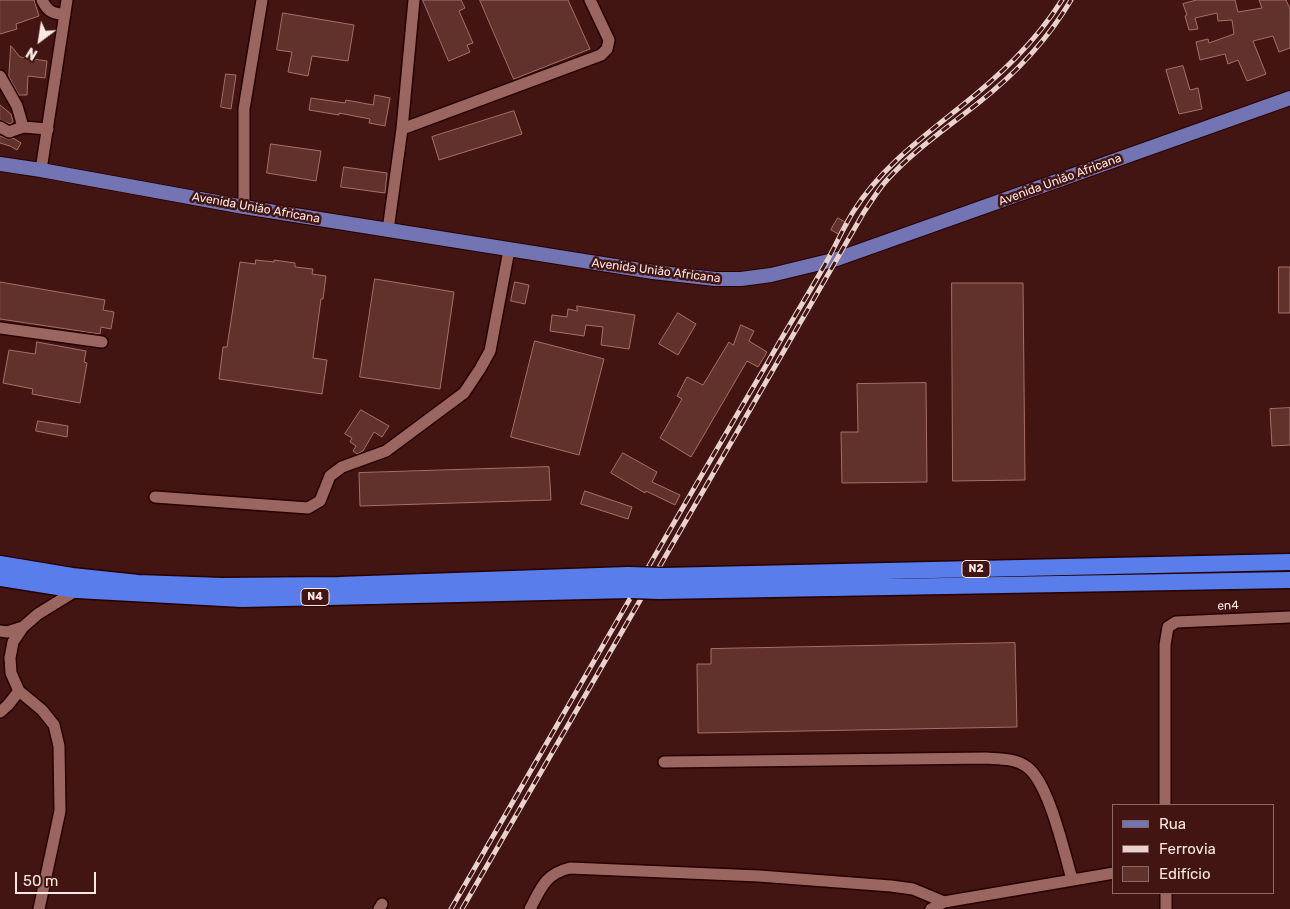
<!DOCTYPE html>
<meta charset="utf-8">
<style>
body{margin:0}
#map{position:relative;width:1290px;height:909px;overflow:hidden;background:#421512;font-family:Rubik,sans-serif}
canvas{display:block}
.legend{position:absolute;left:1112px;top:804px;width:162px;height:90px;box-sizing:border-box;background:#421512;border:1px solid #8c6966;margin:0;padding:6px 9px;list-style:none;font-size:15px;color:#fbe8e5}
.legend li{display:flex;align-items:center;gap:10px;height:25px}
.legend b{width:25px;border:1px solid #8c6966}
.north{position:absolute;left:15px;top:15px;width:50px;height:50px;-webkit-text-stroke:4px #421512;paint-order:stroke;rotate:211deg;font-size:14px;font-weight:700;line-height:20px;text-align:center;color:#fbe8e5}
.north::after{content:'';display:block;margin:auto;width:18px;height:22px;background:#fbe8e5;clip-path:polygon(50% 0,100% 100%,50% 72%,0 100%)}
.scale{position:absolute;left:15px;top:872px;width:81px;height:22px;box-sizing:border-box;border:2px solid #fbe8e5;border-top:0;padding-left:6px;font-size:15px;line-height:18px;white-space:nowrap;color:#fbe8e5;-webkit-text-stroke:4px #421512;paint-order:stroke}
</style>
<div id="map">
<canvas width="1290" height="909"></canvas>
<ul class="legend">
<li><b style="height:6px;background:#7374b4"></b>Rua</li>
<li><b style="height:6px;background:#e8d2cf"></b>Ferrovia</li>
<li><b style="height:14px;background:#61312c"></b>Edifício</li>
</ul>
<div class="north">N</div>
<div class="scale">50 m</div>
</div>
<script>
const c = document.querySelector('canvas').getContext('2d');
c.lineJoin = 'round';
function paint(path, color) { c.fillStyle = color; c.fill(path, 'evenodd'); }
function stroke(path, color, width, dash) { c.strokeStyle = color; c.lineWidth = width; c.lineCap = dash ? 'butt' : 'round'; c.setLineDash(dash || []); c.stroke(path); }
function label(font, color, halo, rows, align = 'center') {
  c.font = font + ' Rubik,sans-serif'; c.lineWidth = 5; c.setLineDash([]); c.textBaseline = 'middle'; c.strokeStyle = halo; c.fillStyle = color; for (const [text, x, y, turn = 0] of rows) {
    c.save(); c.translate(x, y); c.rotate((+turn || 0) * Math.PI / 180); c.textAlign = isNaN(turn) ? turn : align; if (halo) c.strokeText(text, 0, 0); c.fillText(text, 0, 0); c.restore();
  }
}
const building = new Path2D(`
 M0,0H34L39,16L16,24L17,29L0,34Z
 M423,0H461L465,8L459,11L473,43L467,45L470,52L449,61Z
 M480,0H568L590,49L514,79Z
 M1197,0H1235L1238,12L1262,8L1259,0H1286L1290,9V48L1279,52L1273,36L1253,41L1266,74L1247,81L1238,60L1228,64L1225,54L1200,60L1196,42L1208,39L1209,43L1234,34L1232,20L1218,21L1217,13L1195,18L1198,29L1189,30L1185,16L1187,15L1183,4Z
 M283,13L354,25L348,61L312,56L308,76L288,72L292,52L277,50Z
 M11,46L20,57L47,61L45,78L28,76L27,95H19L9,77Z
 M1183,66L1190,90L1198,88L1202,109L1179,114L1166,70Z
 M226,74L236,75L231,109L221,107Z
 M375,95L390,98L385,126L369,123L370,119L339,113V115L309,110L311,98L345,103L346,100L373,105Z
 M0,105L11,114L13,121L12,123L10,124L0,120Z
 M514,111L522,134L439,160L432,137Z
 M0,136L8,139L13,138L21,143L17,150L10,146L0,143Z
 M271,144L321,151L316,181L267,173Z
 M344,167L387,173L385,193L341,187Z
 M838,218L849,224L842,236L831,230Z
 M256,260L274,262V260L295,263V267L313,269L312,274L326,276L323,299H321L313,358L327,360L322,394L219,379L223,347H227L240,262L255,264Z
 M1279,267H1290V313H1279Z
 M375,279L454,292L440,389L360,377Z
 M0,282L105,300L103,310L114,312L111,329L101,327L100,334L0,319Z
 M515,282L529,285L525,304L511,301Z
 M952,283H1023L1025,480L953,481Z
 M577,306L635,315L629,349L601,345L603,327L586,325L584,336L550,331L552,315L567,317L568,309L577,311Z
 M678,313L696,324L678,355L659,344Z
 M741,325L754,331L749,341L767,352L758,367L747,361L691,457L660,438L682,399L677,396L687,377L703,385L729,342L733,345Z
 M535,341L604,359L579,455L511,437Z
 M37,342L86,351L84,362L87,363L80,403L32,394L33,389L3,383L9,350L35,354Z
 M926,383L927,482L842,483L841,432H858L857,384Z
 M1290,408V445L1272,446L1270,409Z
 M361,410L389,426L382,437L374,432L363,451L357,454L353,451L356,446L350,442L352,438L345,434Z
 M38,421L68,426L67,437L36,431Z
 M623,453L657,472L652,482L680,495L675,505L646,491L645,493L611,473Z
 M549,467L551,500L360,506L359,473Z
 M585,491L632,507L628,519L581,504Z
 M1015,643L1017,727L698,733L697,664H711V649Z`);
paint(building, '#61312c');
stroke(building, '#a67069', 1);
const minor = new Path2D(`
 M42,0C48,12 52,13 65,15
 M0,76L17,106L23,127
 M0,127L9,132L23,127L48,129
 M402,129L601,55L607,49L609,40L590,0
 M41,170L67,0
 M244,207V109L262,0
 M388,230L402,129L414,0
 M0,328L102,342
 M155,497L308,508L320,501L330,476L342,467L386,451L464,393L480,369L490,351L509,250
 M0,631L7,632L23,627
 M0,712L8,705L19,691
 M664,762L986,758C999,759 1015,758 1027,767C1049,783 1064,852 1072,879
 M1165,805V645L1168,627L1176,622L1290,617
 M1166,893V909
 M39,909L60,811L59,746L54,725L42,710L19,691L11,673L10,658L13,642L23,627L38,614L77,590
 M379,909L382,904
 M530,909C541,888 545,874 570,868L759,876L891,886L913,889L944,902
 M931,909L944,902L1114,873`);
const major = new Path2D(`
 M0,164L41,170L244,207L653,272L715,279H741L771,275L837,259L1290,98`);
const highway = new Path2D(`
 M0,564L72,576L138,583L222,586L339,585L628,575
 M662,576L1290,562
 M0,578L77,590L242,599L631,590
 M659,591L1290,580`);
stroke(minor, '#260000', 14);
stroke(major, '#260000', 16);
stroke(highway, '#260000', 19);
stroke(minor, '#9b665f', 11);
stroke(major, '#7374b4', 14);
stroke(highway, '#597eec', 16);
const rail = new Path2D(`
 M451,909C557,726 661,543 768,362C787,328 808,295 827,261C836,245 843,228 853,212C880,169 920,139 959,108C998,77 1035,43 1062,0
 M462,909L864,212C871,202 878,190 886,181C913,151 945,129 977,104C1014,75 1047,41 1071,0`);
stroke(rail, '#e8d2cf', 5);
stroke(rail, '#421512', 3, [9]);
const highwayBridge = new Path2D(`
 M628,575L662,576
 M631,590L659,591`);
stroke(highwayBridge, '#260000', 19, []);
stroke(highwayBridge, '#597eec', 16);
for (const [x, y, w] of [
 [976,569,28],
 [315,597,28]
]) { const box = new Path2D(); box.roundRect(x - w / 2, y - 8.5, w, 17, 4); c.fillStyle = '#421512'; c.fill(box); stroke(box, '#fbe8e5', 1); }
label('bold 11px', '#fbe8e5', null, [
 ["N2",976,569],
 ["N4",315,597]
]);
label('12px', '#fbe8e5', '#421512', [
 ["Avenida União Africana",1060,180,-20],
 ["Avenida União Africana",256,208,10],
 ["Avenida União Africana",656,271,7],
 ["en4",1228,606,-2]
]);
</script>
